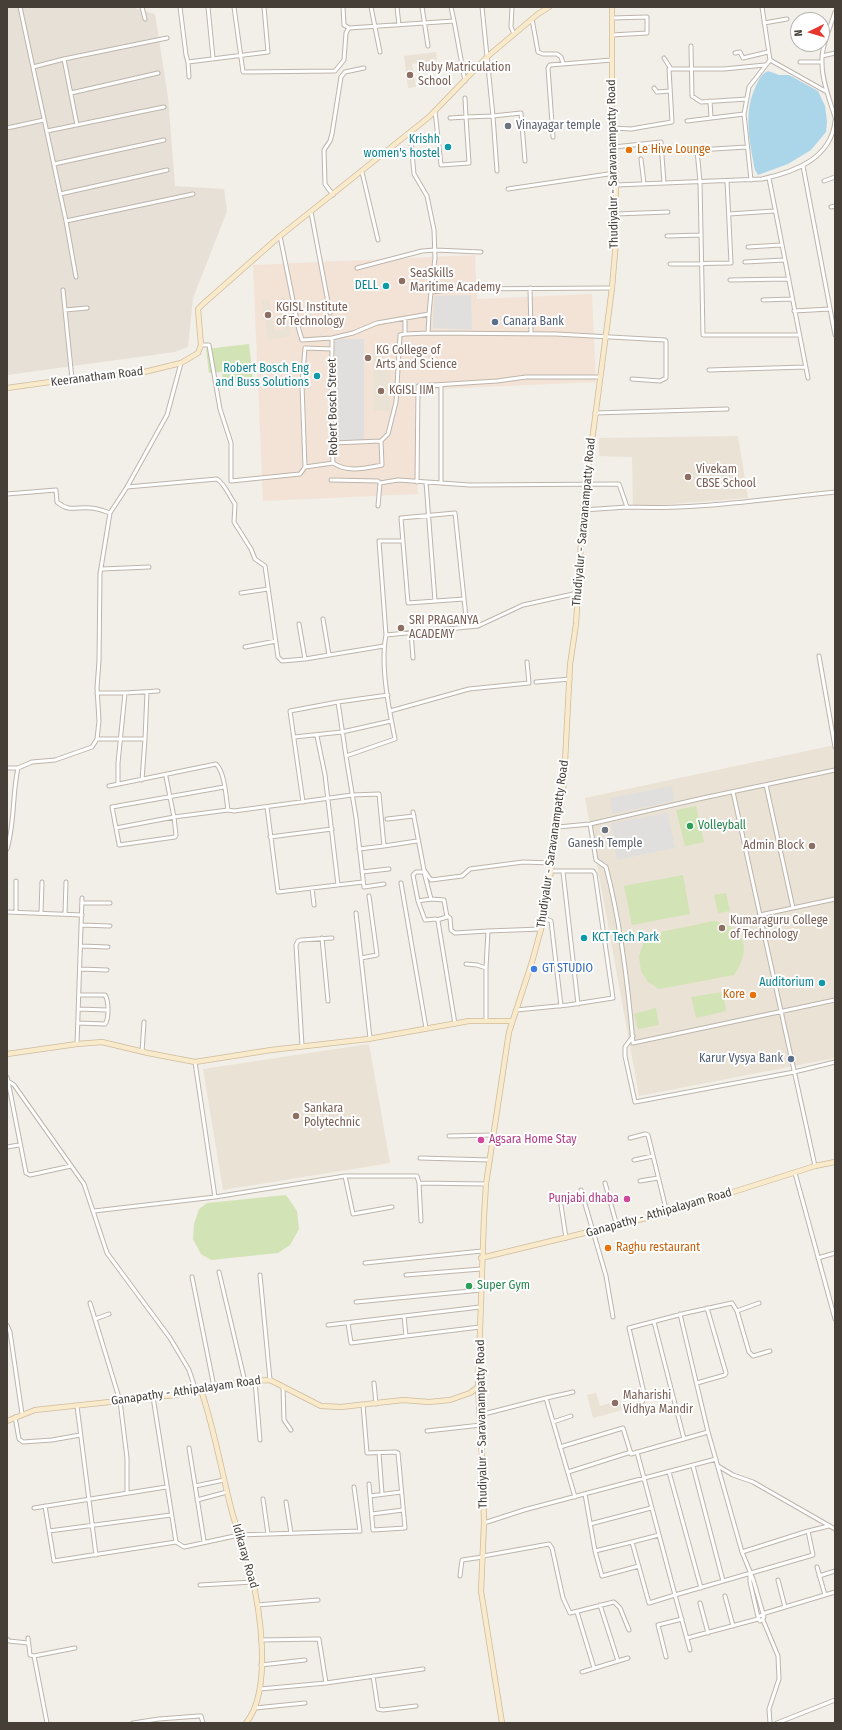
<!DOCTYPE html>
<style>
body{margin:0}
#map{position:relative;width:842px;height:1730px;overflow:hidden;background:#f2eee8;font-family:"Fira Sans Condensed",sans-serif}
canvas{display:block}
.frame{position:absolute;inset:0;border:8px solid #453f38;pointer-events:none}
.north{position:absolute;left:790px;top:12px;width:40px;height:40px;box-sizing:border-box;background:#fff;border:1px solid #b5b2af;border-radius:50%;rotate:265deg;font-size:11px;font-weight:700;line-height:16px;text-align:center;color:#453f38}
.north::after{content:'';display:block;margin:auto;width:14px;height:18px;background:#e5372d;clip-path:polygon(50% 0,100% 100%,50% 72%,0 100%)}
</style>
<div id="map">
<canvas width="842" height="1730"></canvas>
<div class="frame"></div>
<div class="north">N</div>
</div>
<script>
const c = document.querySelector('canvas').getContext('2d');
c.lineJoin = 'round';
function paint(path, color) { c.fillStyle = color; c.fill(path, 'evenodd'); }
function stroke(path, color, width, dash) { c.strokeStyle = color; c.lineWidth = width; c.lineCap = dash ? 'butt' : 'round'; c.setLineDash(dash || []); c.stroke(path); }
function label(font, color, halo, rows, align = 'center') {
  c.font = font + ' "Fira Sans Condensed",sans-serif'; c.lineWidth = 4; c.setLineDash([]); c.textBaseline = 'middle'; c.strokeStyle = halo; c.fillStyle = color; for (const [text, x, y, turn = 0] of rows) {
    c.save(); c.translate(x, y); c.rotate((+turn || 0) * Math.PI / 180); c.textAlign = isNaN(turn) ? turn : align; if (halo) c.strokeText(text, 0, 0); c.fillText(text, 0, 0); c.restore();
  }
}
paint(new Path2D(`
 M7,7H131L155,14L168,97L175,186L224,189L227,211L193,298L188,347L175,352L7,375Z`), '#e6e0d7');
paint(new Path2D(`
 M475,255L477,299L592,294L596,382L414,390L418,494L263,501L253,265Z`), '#f2e3d6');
paint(new Path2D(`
 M436,52L437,60L412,64L416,87L408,88L404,56Z
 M285,297L291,336L268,340L262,300L269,299L274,331L283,330L278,298Z
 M373,344H384V365H379L378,371H390V411H373Z
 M738,436L748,498L633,507L632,457L599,456V438Z
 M835,745V1058L639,1096L585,798Z
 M369,1044L390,1163L223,1190L203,1069Z
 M596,1393L600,1406L620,1400L622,1410L593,1418L587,1395Z`), '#eae2d4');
paint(new Path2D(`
 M249,344L253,380L223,383L222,372L209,373L206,349Z
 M696,806L704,842L685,846L676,810Z
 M683,875L690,914L632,925L624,886Z
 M726,893L730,911L718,913L714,895Z
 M714,921C746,928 752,949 734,975L659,989L648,982L641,971L639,956L643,944L651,934Z
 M723,992L726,1011L696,1018L691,997Z
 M656,1008L659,1025L638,1029L634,1014Z
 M286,1195L297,1211L299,1229L290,1245L278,1253L211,1260L201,1254L193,1239L194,1224L199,1209L207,1203Z`), '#d2e3b5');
paint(new Path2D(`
 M471,295L472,330L433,328L434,296Z
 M335,339H364V440H335Z
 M672,786L674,801L612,814L610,798Z
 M668,813L675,848L617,860L611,823Z`), '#e1dfdd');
paint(new Path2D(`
 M768,71L779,75H789L818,91L825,106L827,122L826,132L811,150L788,164L758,175L755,170C750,143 743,114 755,88C759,80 760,75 768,71Z`), '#abd5e9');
const street = new Path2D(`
 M20,7L66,221L193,194
 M142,7L145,19
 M180,7L186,55L188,62L268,52L264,7
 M208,7L213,58
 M234,7L243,72L335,71L344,60L346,33L349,28L454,21L465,81
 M343,7L344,25L349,28
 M371,7L380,52
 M397,7L399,25
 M422,7L428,46
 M451,7L454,21
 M512,7L511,27L514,34
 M835,12C830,28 821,47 822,63C822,81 830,101 835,117
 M532,19L538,52L543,54H557L561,57L563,63
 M764,23L787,19
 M612,35L647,33V17L612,18
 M691,46L692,96L701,102L747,99
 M735,53L740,52L743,58L768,52
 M822,56L835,53
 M664,58L671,69
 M64,59L167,38
 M770,60L827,92
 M188,62L189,77
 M800,62H822
 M33,67L64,59L77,125
 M654,88L657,92L670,91
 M71,93L158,73
 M710,101L711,118
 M435,111L441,165L469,163L466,117L493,116L482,7
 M450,118L466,117L465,98
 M687,121L744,114
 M7,128L44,120
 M613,128L631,129L672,122L669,69H724L765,65
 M47,131L164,107
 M410,132L414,174L427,196L434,230L435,258L431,292
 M553,137L548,68L550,65L612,60
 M614,147L661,142L664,183
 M747,147L697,150L700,182L703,335H799
 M677,151L697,150
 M641,159L644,184
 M54,164L164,140
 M803,166L835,335
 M497,171L493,116L521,113L525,161
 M362,172L378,240
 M769,178L808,378
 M751,180L744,114L749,87L770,60L762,7
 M824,181L835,177
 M616,185L762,179C794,172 831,159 835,121
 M508,189L615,173
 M60,194L167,170
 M333,195L325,184L324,150L330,141L332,134L341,77L345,72L364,68
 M831,207L835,206
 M311,212L330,313
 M616,214L668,212
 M729,214L774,211
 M66,221L76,277
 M280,236L299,330L302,340L332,338L353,333L377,323L429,314L431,292L457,289L612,288
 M667,236L701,235
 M748,247L781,245
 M745,262L784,260
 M670,264L731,263L727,181
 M357,268L422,251L435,250L481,252
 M730,280L788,279
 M530,288L531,334
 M63,290L72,379
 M763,300L792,299
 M65,310L87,308
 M794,311L830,309
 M428,333L556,334L665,340L666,341V378L660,381L632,379
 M405,334V318
 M332,338V349
 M201,345H209L220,409L231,443V481L300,474L305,467
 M305,348L332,349L331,412L333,463L305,467L302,385Z
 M709,370L805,367
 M595,413L727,409
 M333,443L381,441
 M333,463C348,473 366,468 382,465L381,441L388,434L396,402L400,335L405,334L428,333L429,314
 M331,480L378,481L380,483L398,480L470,485L619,484L627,507C696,510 766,499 835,492
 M417,482L418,386L497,381L526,377H599
 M426,482L435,601
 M441,483V385
 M127,487L217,479C225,484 229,496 235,504L234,522L251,549L255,559L265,566L278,657L282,661L305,659L384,646
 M7,494L56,490L57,502C70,513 77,506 91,508C97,508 104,511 110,513
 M378,506L380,483
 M583,510L627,507
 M102,569L149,567
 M241,593L268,589
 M464,599L408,603L401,518L455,513L467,627
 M323,619L329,655
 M299,624L305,659
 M411,632L413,658
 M386,635L478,626L523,605L578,593
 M245,647L276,641
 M819,656L835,747
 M536,682L570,679
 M97,693H125L118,763V784
 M125,693L158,691
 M388,695L338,702L346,756L395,739C389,709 380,665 386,635L379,541H403
 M390,711L469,689L529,683L527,662
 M317,736L325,775L338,885
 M294,737L342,732L391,721
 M97,739H145L142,780
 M145,739L147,692
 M346,756L356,818L364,887L384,884
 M7,768H18
 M166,777L174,817L228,810
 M766,785L793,908
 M109,786L216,764C225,772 226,798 228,810L234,811L352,795L379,794L384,846L359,849
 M733,792L815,1166
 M303,802L290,711L338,702
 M267,807L278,892L363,882
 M413,812L424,870L431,880L462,876L470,869L523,862L552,863
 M387,819L414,816
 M590,824L596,860L606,867C621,924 628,984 633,1043L835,1000
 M558,827L590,824L703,798L835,770
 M116,828L174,817L176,835L175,837L119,845V844L112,807L224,787
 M270,837L332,829
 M384,846L417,841
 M7,849C15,822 12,795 18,768L32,762L55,760L92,747L97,739L99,721L97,688L99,661L100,574L110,513L127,487L167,415L181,363
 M362,872L389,869
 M563,872L578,1004
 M16,881V912
 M401,883L426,1028
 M312,888L314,905
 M418,901L431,899
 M82,903H110
 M7,912L82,915
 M41,913L42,882
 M356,913L370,1038
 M65,914L66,882
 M760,915L835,899
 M447,916L450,918L451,930L455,933L488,931
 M544,918L551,921L561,1006
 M437,920L447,917L444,900L431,899L424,872H416L413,875L418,901L425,920L436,919L438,921L455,1024
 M81,925L110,926
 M322,938L328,1001
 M81,946L108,947
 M361,958L377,955L369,896
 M466,964L477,965L486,968
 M80,969L107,970
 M79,1009L107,1010
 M516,1010L568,1005L613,998L595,874L593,871H551
 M486,1021V968L488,931L541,929
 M78,1023L105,1024C109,1019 109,1001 105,995H79
 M633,1036L625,1047V1056L635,1102L794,1072L835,1062
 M77,1044L82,898
 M302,1046L296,945L298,941L301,940L332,938
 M142,1052L144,1022
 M195,1062L215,1197L345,1176H417L419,1183L421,1221
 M7,1077L8,1081L14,1085L84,1184L107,1253L170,1338L189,1370L196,1391
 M8,1081L26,1173L30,1175L71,1166
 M449,1136L493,1135
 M630,1138L645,1134L648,1135L667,1213
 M7,1147L19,1145
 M420,1158L490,1160
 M634,1160L653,1156
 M795,1173L835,1319
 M345,1176L353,1214L392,1207
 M640,1181L658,1178
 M419,1183L486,1184
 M605,1183L617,1226
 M581,1190L606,1276L613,1317
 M561,1205L566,1238
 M94,1211L215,1197
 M818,1258L835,1253
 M365,1263L482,1251
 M219,1272L245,1382
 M260,1275L270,1380
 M406,1275L481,1269
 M192,1277L214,1387
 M356,1302L481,1290
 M90,1303L120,1401L127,1458V1493
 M737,1311L759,1303
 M680,1314L708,1432
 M95,1319L109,1314
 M654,1322L684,1439
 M348,1323L351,1343L406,1336
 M7,1325L10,1332L22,1414
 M328,1325L404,1316
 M480,1327L406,1336L404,1316L480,1307
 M255,1381L260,1440
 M374,1383L376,1404
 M697,1383L725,1375L726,1373L707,1308
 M283,1387L284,1420L291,1430
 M573,1392L546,1398L575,1497
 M153,1397L176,1542L184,1547L239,1535L360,1531L354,1487
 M363,1405L367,1453L396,1452L398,1453L405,1528L373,1530L369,1484
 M637,1405L643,1401L644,1393L629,1328L686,1313L732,1303L737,1311L749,1352L753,1356L770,1351
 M77,1406L96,1555
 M480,1415L546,1398
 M15,1417L19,1439L23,1442L52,1440L80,1435
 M553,1422L571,1416
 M427,1431L481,1425
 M560,1447L623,1428L631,1454L708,1432L742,1552L808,1531L813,1555L675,1595L690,1650
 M189,1448L204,1541
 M379,1453L382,1494
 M693,1466L723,1581
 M718,1466L733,1475L753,1482L835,1529
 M568,1472L631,1452
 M669,1472L701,1588
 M195,1486L224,1480
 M585,1494L595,1551L632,1542L649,1603L675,1595L637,1452
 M370,1496L401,1492
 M263,1499L268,1534
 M197,1500L227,1492
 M286,1502L291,1533
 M45,1506L54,1561L176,1542
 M34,1508L166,1487
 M372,1514L403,1510
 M484,1523L524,1510L716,1459
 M590,1524L651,1508
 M49,1531L171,1515
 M808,1531L829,1526
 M632,1542L659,1535
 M595,1551L602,1576L639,1566
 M742,1552L753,1579L764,1617L762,1620L760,1621L758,1617L762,1615
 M483,1556L549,1544L552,1548L563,1598L570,1613L614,1602L620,1608L629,1630
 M817,1567L825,1595
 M750,1575V1582L758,1617
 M460,1576L462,1560L483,1557
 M819,1576L835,1571
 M778,1580L785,1607
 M200,1585L253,1582
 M725,1596L733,1626
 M700,1603L708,1633
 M257,1605L318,1600
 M600,1605L618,1661
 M577,1612L594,1668
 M763,1616L765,1613L835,1592
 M763,1620L778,1656L779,1679L769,1709L770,1723
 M28,1638L30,1655L34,1656L75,1648
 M687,1638L758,1619
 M7,1639L9,1641L28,1643
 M261,1640L319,1639L326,1683
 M34,1656L47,1723
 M666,1657L658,1625L682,1619
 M261,1665L305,1660
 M582,1672L628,1658
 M373,1676L378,1709L383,1710L416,1706
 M260,1689L326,1683L423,1669
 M255,1708L305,1703
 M133,1723L159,1719L199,1716H201L203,1723
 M777,1723L835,1700`);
const secondary = new Path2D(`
 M7,388L72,379L136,374L181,363L198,353L201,345L198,309L203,304L280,236L429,117L488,56L538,14L549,7
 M7,1054L77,1044L102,1042L148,1053L195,1062L271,1050L368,1039L469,1021H511
 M481,1258L667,1213L815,1166L835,1162
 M201,1390C214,1428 221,1469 231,1508C236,1529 245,1548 250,1569C260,1608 273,1690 246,1723
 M7,1421L35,1410L175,1395L222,1385L251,1381L270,1380L321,1406L341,1407L403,1400L429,1402L450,1400L470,1393L478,1387
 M502,1723L481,1591L484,1523L482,1457L478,1387L484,1217L486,1184L509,1032L532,962L544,918L564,782L570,665L576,624L583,510L612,288L616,241V185L612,112V7`);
stroke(street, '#bdb5ac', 5);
stroke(secondary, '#cebc9c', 6);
stroke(street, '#fff', 3);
stroke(secondary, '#f9eacc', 4.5);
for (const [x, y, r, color] of [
 [410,75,4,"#8d6e63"],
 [508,126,4,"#6b7280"],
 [448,147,4,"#0f9aa8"],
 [629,150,4,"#e8710a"],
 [402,281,4,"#8d6e63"],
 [386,286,4,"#0f9aa8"],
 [268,315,4,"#8d6e63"],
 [495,322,4,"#5c6f8a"],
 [368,358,4,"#8d6e63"],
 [317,376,4,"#0f9aa8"],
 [381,391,4,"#8d6e63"],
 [688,477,4,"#8d6e63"],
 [401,628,4,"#8d6e63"],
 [690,826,4,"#2e9e5b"],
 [605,830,4,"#6b7280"],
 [812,846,4,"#8d6e63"],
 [722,928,4,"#8d6e63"],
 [584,938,4,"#0f9aa8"],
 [534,969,4,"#3f7fe0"],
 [822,983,4,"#0f9aa8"],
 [753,995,4,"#e8710a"],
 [791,1059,4,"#5c6f8a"],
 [296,1116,4,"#8d6e63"],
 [481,1140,4,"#d1479c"],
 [627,1199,4,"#d1479c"],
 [608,1248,4,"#e8710a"],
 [469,1286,4,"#2e9e5b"],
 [615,1403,4,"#8d6e63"]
]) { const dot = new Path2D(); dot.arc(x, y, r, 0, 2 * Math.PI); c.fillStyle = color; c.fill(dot); stroke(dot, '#fff', 1.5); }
label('12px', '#785e54', '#fff', [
 ["Ruby Matriculation",418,68],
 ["School",418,82],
 ["SeaSkills",410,274],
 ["Maritime Academy",410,288],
 ["KGISL Institute",276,308],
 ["of Technology",276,322],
 ["KG College of",376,351],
 ["Arts and Science",376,365],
 ["KGISL IIM",389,391],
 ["Vivekam",696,470],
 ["CBSE School",696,484],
 ["SRI PRAGANYA",409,621],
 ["ACADEMY",409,635],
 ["Admin Block",804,846,"right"],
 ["Kumaraguru College",730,921],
 ["of Technology",730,935],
 ["Sankara",304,1109],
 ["Polytechnic",304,1123],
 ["Maharishi",623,1396],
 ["Vidhya Mandir",623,1410]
], 'left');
label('12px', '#5b616d', '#fff', [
 ["Vinayagar temple",516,126],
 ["Ganesh Temple",605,844,"center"]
], 'left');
label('12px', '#0d838f', '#fff', [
 ["Krishh",440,140],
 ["women's hostel",440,154],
 ["DELL",378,286],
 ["Robert Bosch Eng",309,369],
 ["and Buss Solutions",309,383],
 ["KCT Tech Park",592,938,"left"],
 ["Auditorium",814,983]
], 'right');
label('12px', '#c56008', '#fff', [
 ["Le Hive Lounge",637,150],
 ["Kore",745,995,"right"],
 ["Raghu restaurant",616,1248]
], 'left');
label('12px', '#453f38', '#fff', [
 ["Thudiyalur - Saravanampatty Road",613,164,-91],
 ["Keeranatham Road",97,377,-7],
 ["Robert Bosch Street",333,407,-91],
 ["Thudiyalur - Saravanampatty Road",584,522,-85],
 ["Thudiyalur - Saravanampatty Road",553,844,-82],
 ["Ganapathy - Athipalayam Road",659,1213,-16],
 ["Ganapathy - Athipalayam Road",186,1391,-8],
 ["Thudiyalur - Saravanampatty Road",482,1424,-91],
 ["Idikaray Road",245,1556,74]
]);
label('12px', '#4e5e75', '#fff', [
 ["Canara Bank",503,322],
 ["Karur Vysya Bank",783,1059,"right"]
], 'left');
label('12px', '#27864d', '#fff', [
 ["Volleyball",698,826],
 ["Super Gym",477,1286]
], 'left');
label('12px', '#366cbe', '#fff', [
 ["GT STUDIO",542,969]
], 'left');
label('12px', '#b23c85', '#fff', [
 ["Agsara Home Stay",489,1140],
 ["Punjabi dhaba",619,1199,"right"]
], 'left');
</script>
